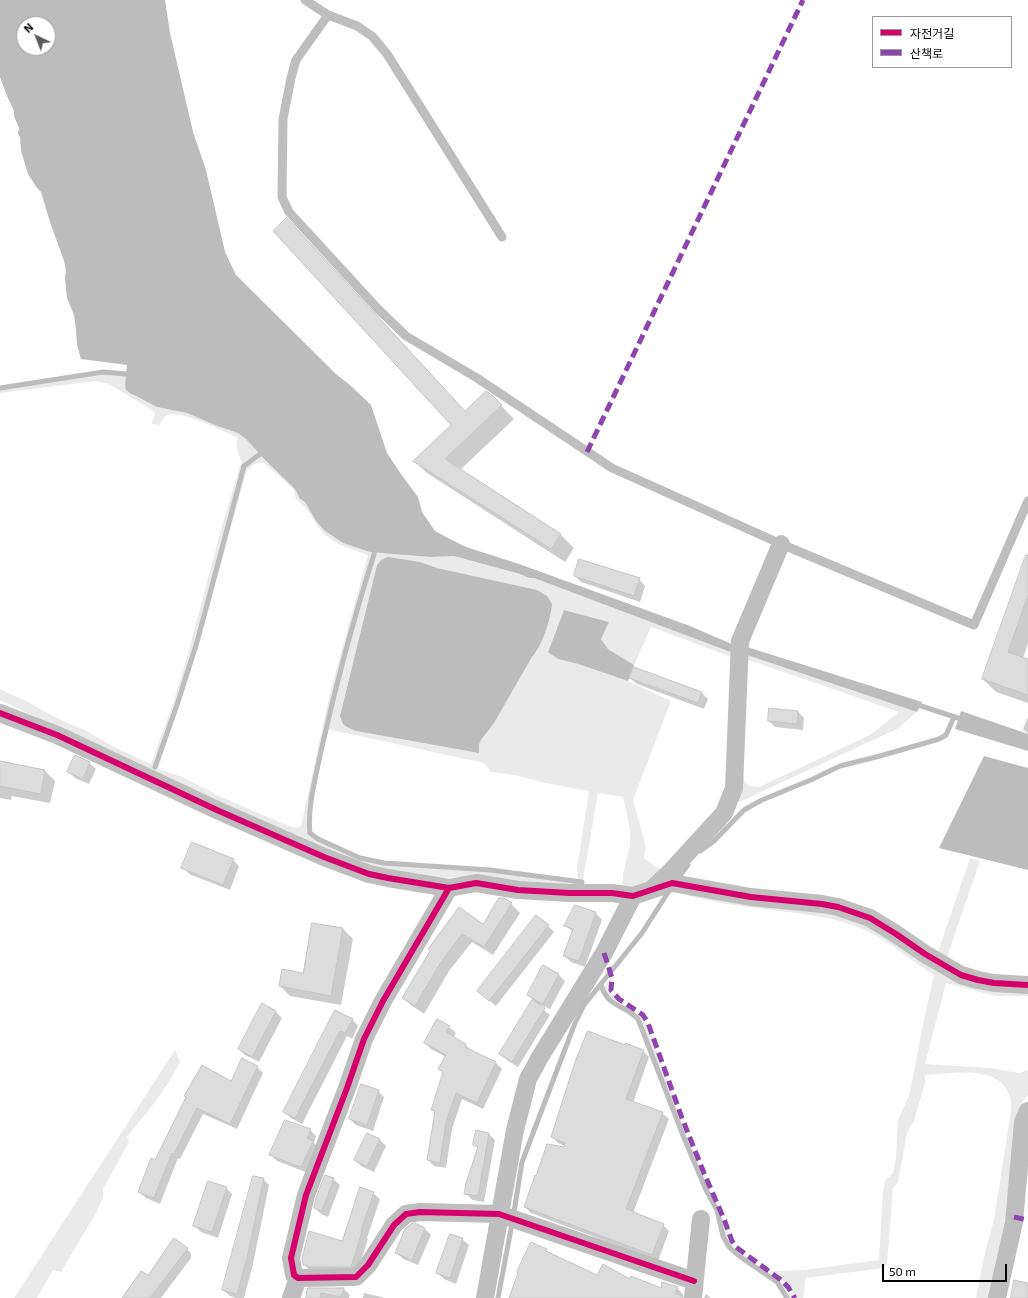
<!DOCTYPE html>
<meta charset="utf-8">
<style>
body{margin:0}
#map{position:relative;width:1028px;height:1298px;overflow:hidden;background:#fff;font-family:"Exo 2","Noto Sans KR",sans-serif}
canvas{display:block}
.legend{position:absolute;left:872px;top:16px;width:140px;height:52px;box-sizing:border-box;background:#fff;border:1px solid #999;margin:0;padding:5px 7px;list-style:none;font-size:12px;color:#000}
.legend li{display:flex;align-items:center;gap:8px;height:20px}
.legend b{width:20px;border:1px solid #999}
.north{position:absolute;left:16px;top:16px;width:40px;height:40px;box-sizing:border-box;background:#fff;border:1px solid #999;border-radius:50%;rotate:317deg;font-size:11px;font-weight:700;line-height:16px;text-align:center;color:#000}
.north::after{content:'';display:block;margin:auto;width:14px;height:18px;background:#595959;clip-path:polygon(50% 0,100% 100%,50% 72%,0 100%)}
.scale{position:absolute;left:882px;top:1264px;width:125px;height:18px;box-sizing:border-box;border:2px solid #000;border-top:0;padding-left:5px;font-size:12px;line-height:14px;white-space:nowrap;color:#000;-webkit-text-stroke:3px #fff;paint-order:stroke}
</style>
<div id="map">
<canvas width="1028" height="1298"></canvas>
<ul class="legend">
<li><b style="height:5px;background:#d6006c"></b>자전거길</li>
<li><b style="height:5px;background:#8e44ad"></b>산책로</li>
</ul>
<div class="north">N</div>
<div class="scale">50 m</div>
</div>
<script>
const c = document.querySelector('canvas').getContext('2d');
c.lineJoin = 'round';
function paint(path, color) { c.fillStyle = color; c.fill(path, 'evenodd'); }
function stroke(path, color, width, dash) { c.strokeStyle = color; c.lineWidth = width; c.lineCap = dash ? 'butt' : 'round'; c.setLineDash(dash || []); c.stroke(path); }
paint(new Path2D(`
 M103,373L126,375L125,385L135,396L157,407L187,413L217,426L238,433L246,439L258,452L243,466L195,642L176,705L154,768H155L191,665L245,467L261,455L266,461L295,489L300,499L305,502L316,521L325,531L343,543L373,552L362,588L332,698L312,787L308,825L309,833L317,840L338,851L359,859L383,864L489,871L580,883V887L469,877L435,878L372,869L112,755L36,717L0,700V689L28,702L56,718L85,730L114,747L151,764L172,706L186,661L222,526L240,466L242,462C238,454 235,447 238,438C226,432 178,409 167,415C163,417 162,422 159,425L152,424L155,413L152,410L109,384L96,381L0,393V389ZM259,463H264L278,475L293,489L296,499L306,508L318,527L325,535L340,545L368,555L331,689L301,826L296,828L286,825L219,796L182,777L158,769L198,647L247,469H250L251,467L254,464Z
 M382,552L430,557L454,556L520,574L529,578H534L733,653L732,657L651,627L634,665L608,649L601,639L609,622L564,610L548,651L558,659L578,664L628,681L671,701L633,800L646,847L644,858L665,873L658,880L628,891L623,884V874L630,845V829L623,797L598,793L583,880H578L577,868L589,791L546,783L514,775L491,772L484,763L327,729L348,645L374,559L377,553ZM420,562L437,568L508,584L546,628L537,652L532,657L494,723L481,740L479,745V753L356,731L340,716L377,565Z
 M747,655L917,712L897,729L765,790L749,798L736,803L743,776L745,783L751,786L759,787L870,735L899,712L746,659Z
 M970,858L980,861L946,960L937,955Z
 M673,891L855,918L933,965L1028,990V996H995L946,983L925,1064L990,1068L1019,1073L1028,1070V1095L1024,1100L1020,1108L1005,1218L990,1298H976L983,1261L994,1219L1011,1111C1011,1107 1011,1102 1010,1098C1001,1063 952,1074 925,1075V1083L914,1121L907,1133L898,1182L893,1188L887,1264L884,1268L806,1278L803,1298H796C790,1286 781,1279 771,1271L804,1270L879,1260L883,1191L885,1180L893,1173L896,1157L898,1120L909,1095L913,1077L922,1029L934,975C921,966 907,957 894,947C885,941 875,934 865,930C827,913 783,913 742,906C719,903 696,898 673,891Z
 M611,977L610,991L618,1000L642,1016L647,1024L681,1119L703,1174L723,1219L731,1241L735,1248L743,1254L780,1281L794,1298H788L778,1281L740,1255L731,1246L724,1236L718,1210L707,1190L685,1137L639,1018C627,1006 608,1006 604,987Z
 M175,1050L180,1062C166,1091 146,1113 127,1137L129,1142L103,1189V1198L96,1213L61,1272L53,1270L37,1298H14Z`), '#eaeaea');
paint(new Path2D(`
 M0,0H165L170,33L193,132L206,170L225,252L236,275L336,374L350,385L371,405L387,453L401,474L418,497L422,512L435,531L446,537L466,547L519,564L690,626L734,645L733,653L534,578H529L520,574L454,556L430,557L370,552L343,543L325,531L316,521L305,502L300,499L295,489L266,461L246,439L238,433L217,426L187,413L157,407L130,393L126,390L125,385L127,365L81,359L77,345L76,330L74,315L67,298L65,278L66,270L64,261L50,222L41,192L37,188L28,174L21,151L20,137L18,134L19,128L14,116V111L7,96L0,77ZM24,24H48V48H24Z
 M388,557L420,562L437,568L537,590L547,596L552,604C551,618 542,647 532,657L494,723L481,740L479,745V753L356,731L347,727L343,724L340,716L377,565L381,560Z
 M564,610L609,622L601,639L608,649L634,665L628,681L578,664L558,659L548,652Z
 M747,647L922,702L917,712L747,655Z
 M961,711L1028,734V751L955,729Z
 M984,756L1028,768V870L939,848Z`), '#bcbcbc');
paint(new Path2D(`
 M493,397L514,419L460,470L561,535L574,548L565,562L427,473L414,461L466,412Z
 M1028,554V643L1023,658L1028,660V703L996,692L983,679Z
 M575,576L639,579L645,586L640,602L581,582Z
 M630,678L701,692L708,699L704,709L637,684Z
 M797,711L804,718L803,730L775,727L769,721Z
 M1028,717V734L1023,729Z
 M0,763L45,771L55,781L50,803L12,796L11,800L0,798Z
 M89,763L96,769L89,784L75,778L69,772Z
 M233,860L239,866L230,890L189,874L183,867Z
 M504,899L511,904L520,913L493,955L472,942L449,971L424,1014L412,1006L403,998L460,908L483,926Z
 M576,906L596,913L602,920L585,967L571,962L565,956L573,932L565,925Z
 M313,924L343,929L353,939L341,1005L290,996L280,986L304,974Z
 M548,926L554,932L496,1006L478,991Z
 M543,967L559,975L565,981L550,1009L539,1004L538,1005L550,1015L518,1067L507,1060L500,1054L536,1003L528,995Z
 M262,1005L276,1012L282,1018L259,1062L245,1055L239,1049Z
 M335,1011L352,1019L358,1026L352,1039L347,1036L302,1124L291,1118L284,1112Z
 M449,1027L456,1033L453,1038L466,1045L472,1052L496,1063L502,1069L483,1109L462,1099L452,1129L446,1168L434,1166L428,1160L436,1113L432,1109L444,1073L439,1069L446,1057L431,1049L425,1043Z
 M625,1046L643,1051L649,1057L633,1103L662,1113L669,1119L633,1213L663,1225L669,1231L658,1261L531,1213L525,1207L565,1148V1146L558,1143L552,1136Z
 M257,1067L263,1073L237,1129L203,1114L180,1159L178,1158L160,1204L146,1198L139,1192L187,1098L231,1083Z
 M378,1091L384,1097L373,1131L356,1125L350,1119Z
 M310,1130L316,1136L314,1143L319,1148L308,1173L277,1161L271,1155Z
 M477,1131L489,1134L495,1140L484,1202L472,1200L466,1193L479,1149L474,1145Z
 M367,1134L380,1140L386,1146L374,1172L361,1166L355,1160Z
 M263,1179L269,1185L253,1264L244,1298H236L230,1296L223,1290Z
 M333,1179L340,1185L328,1217L321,1214L315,1208Z
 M226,1188L232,1194L218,1238L201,1232L195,1226Z
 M373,1193L380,1199L367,1238L368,1239L357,1273L310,1271L304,1264L343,1242Z
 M424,1228L431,1235L418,1265L403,1259L397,1253Z
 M462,1239L469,1245L456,1284L444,1279L438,1273Z
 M532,1243L546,1250L551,1255L598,1276L630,1280L661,1289L677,1288L683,1294L682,1298H510Z
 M185,1247L191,1253V1258L161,1298H124Z
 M309,1289H344L350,1295L349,1298H307Z
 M364,1293L382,1297L384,1298H363Z
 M706,1294L711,1298H704Z`), '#0003');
stroke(new Path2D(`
 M0,388L103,372L126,374
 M375,551C354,617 336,684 321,751C316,776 307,808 310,833L318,839L360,858L384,863L490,870L582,882L581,885
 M915,704L964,720
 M155,767L177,705L197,642L244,466L260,454
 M700,851L713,842L744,810L762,800L813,779L840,766L880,756L939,739L946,735L954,717
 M678,878L688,865
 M601,985C609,1009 623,1003 638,1019L684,1138L706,1190L717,1210L723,1236L729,1247L739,1256L777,1282L787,1298
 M514,1212L522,1162L575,1023L584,1005L642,933L669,891
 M498,1298L511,1229`), '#bcbcbc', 5);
const building = new Path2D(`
 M287,218L465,411L486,391L493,396L502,405L445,459L561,534L551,549L413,461L451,425L273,231Z
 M1026,555L1028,556V595L1008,652L1028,659V695L982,679Z
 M579,559L640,578L634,596L574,576Z
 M634,667L702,692L698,703L629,678Z
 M769,708L798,711L797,724L768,721Z
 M75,755L90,762L83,779L67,772Z
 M0,761L45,770L41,794L0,786Z
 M192,842L234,859L223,885L181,868Z
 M499,898H504L512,903L484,947L462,934L441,962L415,1006L402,998L430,951L428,949L459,907L483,924Z
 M575,905L596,912L579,961L563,956L573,929L564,926Z
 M536,915L549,925L489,1001L477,991Z
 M312,923L343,928L331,996L279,986L282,969L303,973Z
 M543,965L559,974L543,1004L527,995Z
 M532,1000L545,1008L512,1062L499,1054Z
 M262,1003L276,1011L252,1057L238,1049Z
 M335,1010L353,1019L345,1033L340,1031L295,1118L283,1112Z
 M437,1019L450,1026L446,1032L466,1044L465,1047L496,1062L477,1103L456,1093L446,1122L440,1163L427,1160L435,1111L431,1110L443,1072L438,1069L446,1055L424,1043Z
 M588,1031L625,1045V1043L644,1050L626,1099L663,1112L626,1209L664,1224L652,1255L524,1207L535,1175L536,1176L547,1144L564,1147L565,1143L551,1137L575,1062Z
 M242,1058L258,1066L230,1124L197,1108L174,1154L172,1153L154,1198L138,1192L151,1158L155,1160L186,1097L184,1096L202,1065L231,1081Z
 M361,1084L379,1090L367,1125L349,1119Z
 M285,1120L311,1129L307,1138L313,1141L301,1167L269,1155Z
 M476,1130L489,1133L478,1196L464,1194L466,1183L478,1147L473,1145Z
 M367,1133L380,1139L367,1166L354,1160Z
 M325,1175L334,1178L322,1211L314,1208L316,1198Z
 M253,1176L264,1178L247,1258L237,1294L222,1290Z
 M208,1181L227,1187L212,1232L193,1226Z
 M360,1187L374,1192L361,1231L362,1232L351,1267H311L303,1265L302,1258L309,1231L342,1241Z
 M415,1223L425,1228L412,1260L395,1253L405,1229L411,1224Z
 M450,1234L463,1238L450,1278L436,1273Z
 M174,1238L188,1248L150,1298H122L141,1271L148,1275Z
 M531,1242L547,1249L546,1251L597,1275L603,1264L630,1279L631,1276L661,1288L662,1282L678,1287L675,1294L683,1296V1298H509L518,1273L517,1272Z
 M1014,1280L1028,1283V1298H1011Z
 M308,1288H344L341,1297L321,1293L320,1298H306Z`);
paint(building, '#dcdcdc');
stroke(building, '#c5c5c5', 1);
stroke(new Path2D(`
 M305,0L328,15L357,26L372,36L387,54L502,237
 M328,15L296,60L291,78L283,119L282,197L289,212L378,309L406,336L477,378L612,468L781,544L974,625L1028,501`), '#bebebe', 9);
stroke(new Path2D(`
 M0,713L57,735L219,811L324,857L369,874L388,878L449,888L476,883L518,890L569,893H612L633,896L672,883L751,897L822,904L838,907L870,918L896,934L925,954L961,975L978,980L994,983L1028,985
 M654,887L671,871L724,813L734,788L740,641L781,544
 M449,888L383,1001L364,1039L347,1088L306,1195L291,1258L294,1275L298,1278L356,1277L368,1265L394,1225L406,1214L420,1212L499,1214L694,1281
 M291,1298L298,1278
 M485,1298L515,1130L528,1079L540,1057L604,953L633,896
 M693,1298L701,1219
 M997,1298L1014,1222L1023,1122L1028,1111`), '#bebebe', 18);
stroke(new Path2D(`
 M587,452L803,0
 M604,953L612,978L611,990L619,999L643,1015L648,1023L682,1118L704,1173L724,1219L732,1241L736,1247L744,1253L781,1280L788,1287L795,1298
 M1014,1217L1028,1220`), '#8e44ad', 5, [10, 5]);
stroke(new Path2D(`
 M0,713L57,735L219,811L324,857L369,874L388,878L449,888L476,883L518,890L569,893H612L633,896L672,883L751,897L822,904L838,907L870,918L896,934L925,954L961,975L978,980L994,983L1028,985
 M449,888L383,1001L364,1039L347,1088L306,1195L291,1258L294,1275L298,1278L356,1277L368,1265L394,1225L406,1214L420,1212L499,1214L694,1281`), '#d6006c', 6);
</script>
